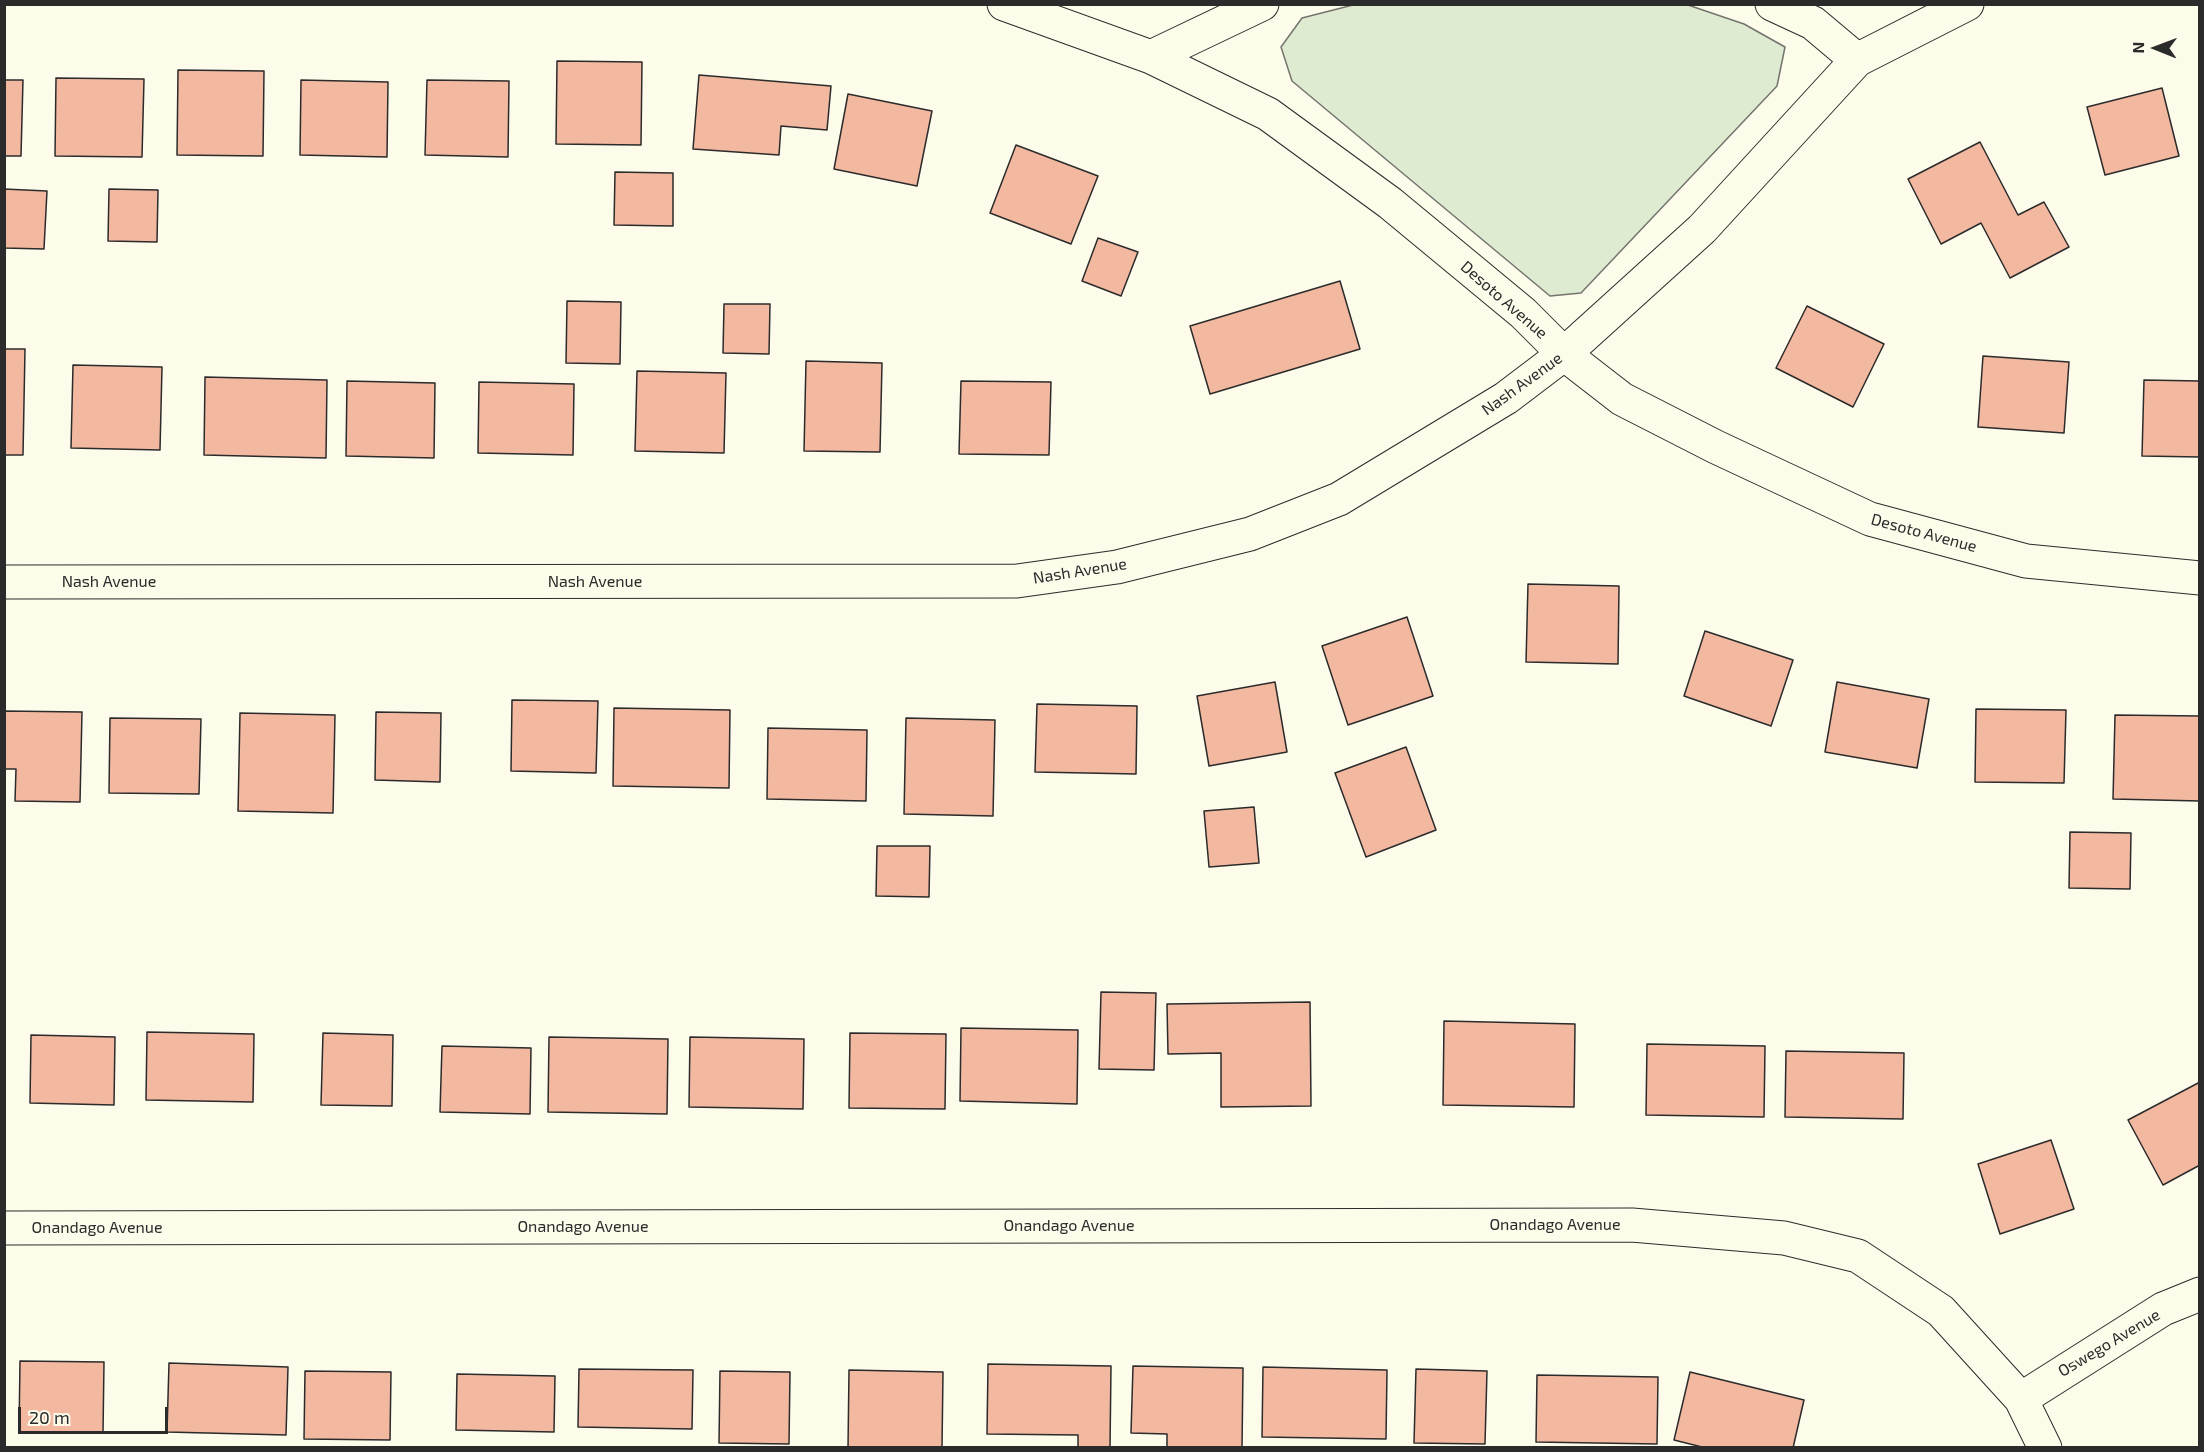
<!DOCTYPE html>
<style>
body{margin:0}
#map{position:relative;width:2204px;height:1452px;overflow:hidden;background:#fdfbea;font-family:"Exo 2",sans-serif}
canvas{display:block}
.frame{position:absolute;inset:0;border:6px solid #2b2b2b;pointer-events:none}
.north{position:absolute;left:2126px;top:18px;width:60px;height:60px;-webkit-text-stroke:4px #fdfbea;paint-order:stroke;rotate:271deg;font-size:16px;font-weight:700;line-height:24px;text-align:center;color:#2b2b2b}
.north::after{content:'';display:block;margin:auto;width:21px;height:27px;background:#2b2b2b;clip-path:polygon(50% 0,100% 100%,50% 72%,0 100%)}
.scale{position:absolute;left:18px;top:1407px;width:150px;height:27px;box-sizing:border-box;border:3px solid #2b2b2b;border-top:0;padding-left:8px;font-size:18px;line-height:21px;white-space:nowrap;color:#2b2b2b;-webkit-text-stroke:4px #fdfbea;paint-order:stroke}
</style>
<div id="map">
<canvas width="2204" height="1452"></canvas>
<div class="frame"></div>
<div class="north">N</div>
<div class="scale">20 m</div>
</div>
<script>
const c = document.querySelector('canvas').getContext('2d');
c.lineJoin = 'round';
function paint(path, color) { c.fillStyle = color; c.fill(path, 'evenodd'); }
function stroke(path, color, width, dash) { c.strokeStyle = color; c.lineWidth = width; c.lineCap = dash ? 'butt' : 'round'; c.setLineDash(dash || []); c.stroke(path); }
function label(font, color, halo, rows, align = 'center') {
  c.font = font + ' "Exo 2",sans-serif'; c.lineWidth = 4.5; c.setLineDash([]); c.textBaseline = 'middle'; c.strokeStyle = halo; c.fillStyle = color; for (const [text, x, y, turn = 0] of rows) {
    c.save(); c.translate(x, y); c.rotate((+turn || 0) * Math.PI / 180); c.textAlign = isNaN(turn) ? turn : align; if (halo) c.strokeText(text, 0, 0); c.fillText(text, 0, 0); c.restore();
  }
}
const green = new Path2D(`
 M1685,4L1744,24L1785,47L1777,86L1581,293L1550,296L1292,81L1281,47L1302,18L1353,5Z`);
paint(green, '#deebd1');
stroke(green, '#74746e', 1.5);
const building = new Path2D(`
 M557,61L642,62L641,145L556,144Z
 M178,70L264,71L263,156L177,155Z
 M699,75L831,86L827,130L781,126L779,155L693,149Z
 M56,78L144,79L142,157L55,156Z
 M4,80H23L21,156H4Z
 M301,80L388,82L387,157L300,155Z
 M427,80L509,81L508,157L425,155Z
 M2162,88L2179,156L2105,175L2087,107Z
 M848,94L932,111L917,186L834,169Z
 M1980,142L2018,215L2044,202L2069,247L2010,278L1981,223L1941,244L1908,179Z
 M1016,145L1098,176L1071,244L990,213Z
 M615,172L673,173V226L614,225Z
 M4,189L47,191L44,249L4,248Z
 M109,189L158,190L157,242L108,241Z
 M1098,238L1138,252L1121,296L1082,281Z
 M1340,281L1360,349L1210,394L1190,326Z
 M567,301L621,302L620,364L566,363Z
 M724,304H770L769,354L723,353Z
 M1807,306L1884,344L1853,407L1776,368Z
 M4,349H25L23,455H4Z
 M1983,356L2069,362L2064,433L1978,427Z
 M806,361L882,363L880,452L804,451Z
 M73,365L162,367L160,450L71,448Z
 M637,371L726,373L724,453L635,451Z
 M205,377L327,380L326,458L204,455Z
 M2144,380L2200,381V457L2142,456Z
 M347,381L435,383L434,458L346,456Z
 M961,381L1051,382L1049,455L959,454Z
 M479,382L574,384L573,455L478,453Z
 M1528,584L1619,586L1618,664L1526,662Z
 M1407,617L1433,696L1348,725L1322,646Z
 M1705,631L1793,660L1771,726L1684,696Z
 M1275,682L1287,752L1209,766L1197,696Z
 M1837,682L1929,699L1917,768L1825,752Z
 M512,700L598,701L596,773L511,771Z
 M1037,704L1137,706L1136,774L1035,772Z
 M614,708L730,710L729,788L613,786Z
 M1976,709L2066,710L2064,783L1975,782Z
 M4,711L82,712L80,802L15,801L16,769H4Z
 M376,712L441,713L440,782L375,780Z
 M240,713L335,715L333,813L238,811Z
 M2115,715L2200,716V801L2113,799Z
 M110,718L201,719L199,794L109,793Z
 M906,718L995,720L993,816L904,814Z
 M768,728L867,730L866,801L767,799Z
 M1406,747L1436,830L1366,857L1335,773Z
 M1254,807L1259,863L1209,867L1204,811Z
 M2070,832L2131,833L2130,889L2069,888Z
 M877,846H930L929,897L876,896Z
 M1101,992L1156,993L1154,1070L1099,1069Z
 M1310,1002L1311,1106L1221,1107V1053L1168,1054L1167,1004Z
 M1444,1021L1575,1024L1574,1107L1443,1105Z
 M961,1028L1078,1030L1077,1104L960,1101Z
 M147,1032L254,1034L253,1102L146,1100Z
 M323,1033L393,1035L392,1106L321,1105Z
 M850,1033L946,1034L945,1109L849,1108Z
 M31,1035L115,1037L114,1105L30,1103Z
 M549,1037L668,1039L667,1114L548,1112Z
 M690,1037L804,1039L803,1109L689,1107Z
 M1647,1044L1765,1046L1764,1117L1646,1115Z
 M442,1046L531,1048L530,1114L440,1112Z
 M1786,1051L1904,1053L1903,1119L1785,1117Z
 M2200,1082V1165L2163,1185L2128,1120Z
 M2051,1140L2074,1209L2000,1234L1978,1164Z
 M20,1361L104,1362L103,1433L19,1432Z
 M169,1363L288,1367L286,1435L167,1432Z
 M988,1364L1111,1366L1110,1448H1078V1435L987,1434Z
 M1133,1366L1243,1368L1242,1448H1167V1434L1131,1433Z
 M1263,1367L1387,1370L1386,1439L1262,1437Z
 M579,1369L693,1370L692,1429L578,1427Z
 M1416,1369L1487,1371L1485,1444L1414,1443Z
 M849,1370L943,1372L942,1448H848Z
 M305,1371L391,1372L390,1440L304,1439Z
 M720,1371L790,1372L789,1444L719,1443Z
 M1690,1372L1804,1400L1793,1448H1706L1674,1440Z
 M457,1374L555,1376L554,1432L456,1430Z
 M1537,1375L1658,1377L1657,1444L1536,1442Z`);
paint(building, '#f2b8a0');
stroke(building, '#2b2b2b', 1.5);
const minor = new Path2D(`
 M1004,4L1151,57L1268,114L1390,203L1523,313L1564,354L1622,399L1716,447L1870,519L2026,561L2200,578
 M1772,4L1813,23L1857,60
 M1151,57L1262,4
 M4,582L1017,581L1117,567L1250,534L1339,499L1506,398L1564,354L1702,229L1857,60L1967,4
 M4,1228L1632,1225L1784,1238L1858,1256L1941,1311L2021,1399L2045,1448
 M2021,1399L2163,1309L2200,1294`);
stroke(minor, '#2b2b2b', 35);
stroke(minor, '#fdfbea', 33);
label('16px', '#2b2b2b', '#fdfbea', [
 ["Desoto Avenue",1504,300,41],
 ["Nash Avenue",1522,384,-36],
 ["Desoto Avenue",1924,533,15],
 ["Nash Avenue",1080,571,-9],
 ["Nash Avenue",109,582],
 ["Nash Avenue",595,582],
 ["Onandago Avenue",1555,1225],
 ["Onandago Avenue",1069,1226],
 ["Onandago Avenue",583,1227],
 ["Onandago Avenue",97,1228],
 ["Oswego Avenue",2109,1343,-31]
]);
</script>
